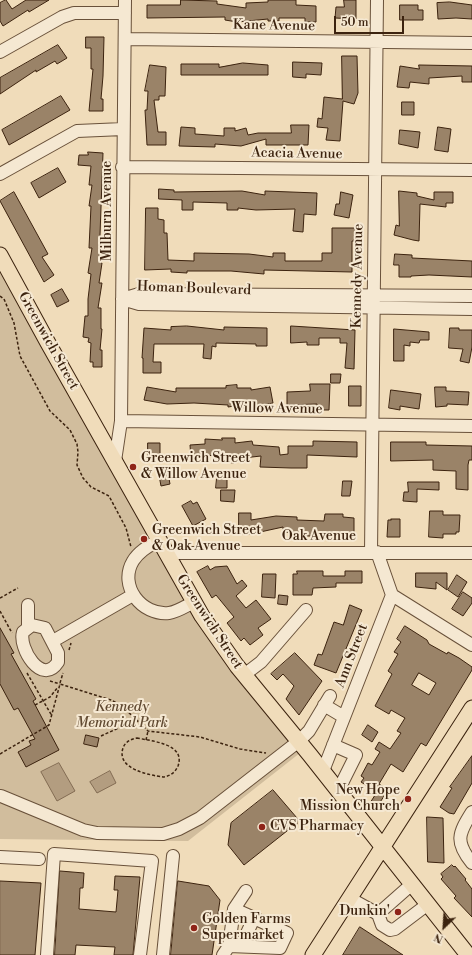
<!DOCTYPE html>
<style>
body{margin:0}
#map{position:relative;width:472px;height:955px;overflow:hidden;background:#f0dcba;font-family:"Libre Bodoni",serif}
canvas{display:block}
.north{position:absolute;left:424px;top:907px;width:40px;height:40px;-webkit-text-stroke:3px #f5e8d2;paint-order:stroke;rotate:205deg;font-size:11px;font-weight:700;line-height:16px;text-align:center;color:#3c230f}
.north::after{content:'';display:block;margin:auto;width:14px;height:18px;background:#3c230f;clip-path:polygon(50% 0,100% 100%,50% 72%,0 100%)}
.scale{position:absolute;left:334px;top:16px;width:70px;height:18px;box-sizing:border-box;border:2px solid #3c230f;border-top:0;padding-left:5px;font-size:12px;line-height:14px;white-space:nowrap;color:#3c230f;-webkit-text-stroke:3px #f5e8d2;paint-order:stroke}
</style>
<div id="map">
<canvas width="472" height="955"></canvas>
<div class="north">N</div>
<div class="scale">50 m</div>
</div>
<script>
const c = document.querySelector('canvas').getContext('2d');
c.lineJoin = 'round';
function paint(path, color) { c.fillStyle = color; c.fill(path, 'evenodd'); }
function stroke(path, color, width, dash) { c.strokeStyle = color; c.lineWidth = width; c.lineCap = dash ? 'butt' : 'round'; c.setLineDash(dash || []); c.stroke(path); }
function label(font, color, halo, rows, align = 'center') {
  c.font = font + ' "Libre Bodoni",serif'; c.lineWidth = 4; c.setLineDash([]); c.textBaseline = 'middle'; c.strokeStyle = halo; c.fillStyle = color; for (const [text, x, y, turn = 0] of rows) {
    c.save(); c.translate(x, y); c.rotate((+turn || 0) * Math.PI / 180); c.textAlign = isNaN(turn) ? turn : align; if (halo) c.strokeText(text, 0, 0); c.fillText(text, 0, 0); c.restore();
  }
}
paint(new Path2D(`
 M0,255L202,616L305,749L188,841L0,839Z`), '#d1bd9d');
const water = new Path2D(`
 M59,763L75,791L57,801L41,772Z
 M110,771L116,783L97,793L90,782Z`);
paint(water, '#b39d80');
stroke(water, '#836c53', 1);
const building = new Path2D(`
 M6,0L12,9L26,0H49L29,12L28,10L3,26L0,21V3Z
 M181,0L217,1V4L246,8V3L268,2V0H296V5L316,6V22H305V18H279V21H268V19L237,22L225,20V17L147,18V5H180Z
 M344,0H356V19L335,18L336,7H344Z
 M450,2L472,5V19L456,18L438,19L437,3Z
 M400,5H418V10H423V20H400Z
 M86,37H104L103,76L101,99H103V111H89L93,69H91V48H86Z
 M58,45L67,58L57,64L55,61L36,72V70L0,94V78Z
 M342,56H357L358,93L354,104L343,101L340,141L326,140L328,128L317,127L318,118L322,119L324,97L342,99Z
 M293,62L322,63L321,75L306,74V78L293,77Z
 M243,63L268,65V75H181V64H219V67Z
 M150,65L166,67L165,96H159V100H154L158,132H166V145H147L145,110H147L148,91H145Z
 M419,65L472,66V82H462V76L429,78V84L410,82L409,88L397,87L400,66L419,69Z
 M61,96L70,110L9,145L2,130Z
 M402,102H414V115H402Z
 M291,125H309L308,145H266V139L241,146L215,144V147L179,146L181,127L195,128V134L224,136V128H235V131L246,128L248,135L258,133H291Z
 M438,127L451,129L448,152L435,150Z
 M400,130L420,132L418,148L399,144Z
 M88,152L103,153L99,262L102,263L99,283H102L98,308H101V329H102L100,350H102V367H93V362H90L91,343L88,342L89,338L83,337L85,316H88V299L91,274L88,273L92,248H89L91,206H89L92,185H89L91,166L78,165L79,155H88Z
 M58,168L66,182L39,198L31,183Z
 M159,189L174,190V192L242,191L265,195V191L317,193L316,215L304,214L303,232L293,231L295,209L256,210L238,208V210H227V203L193,202V210H182V200L159,199Z
 M399,191L417,193V196L434,200V192H453V203H446V207L420,204L419,241L413,240L394,235L396,225L399,226Z
 M14,192L48,254L42,257L54,275L44,282L0,201Z
 M341,192L353,195L349,218L334,215L336,204H339Z
 M146,208H158V219L164,220V233H167L168,260L194,261V253L249,254L273,257V253H285V261H322V253H332V228H355V241H352V272L264,270V274L231,271H187V273L171,272V269L145,270Z
 M395,254L412,255V258L472,261V277L429,275L411,276V277H399V265H394Z
 M62,289L69,301L57,307L51,295Z
 M187,326L224,330V327L267,328V346H256V344L216,343V347L212,346L211,359L203,358L204,344H154L153,362H161V373H143V358H142L144,328L171,330V327Z
 M291,326L355,330L354,369L345,368L347,343H340V338H319V345H307V342L291,343Z
 M450,328H459V330H472V347L469,363L460,361L463,349L449,348Z
 M394,329L429,332V340H420L419,343L410,342V346L404,345V361H394Z
 M331,374H341L340,383H331Z
 M310,384H330L329,410H317V404L287,405V392L310,391Z
 M237,385V388H251V390L270,387L273,403L250,407V408H240L241,405L228,407V405L194,403L167,404L144,400L147,387L176,392V388H226V386Z
 M349,386H361V406H349Z
 M435,387H446V391L469,392L468,405L447,404V406L436,407Z
 M391,390L421,394L419,409L400,406V410L389,408Z
 M222,438H235V443L252,441L253,445L279,447L280,455L288,454V446H313V441L357,442V457L307,455V468H291L260,467L261,456L234,459V463L222,462V456L200,455V459H191L190,445L205,444V439L222,440Z
 M391,442H426V445L472,446V460H469L468,465V490L456,489V471L433,470V460L391,461Z
 M148,443H160V458H148Z
 M167,468L170,484L161,486L158,470Z
 M217,478L227,479V488H216Z
 M343,481H352L350,496H342Z
 M408,482H439V490L417,489V502L403,501L404,492H408Z
 M221,490H235L234,502L221,501Z
 M191,501L193,504L197,502L206,519L193,526L182,506Z
 M430,511H443V515H460L459,532H456V534H443V538L429,537Z
 M239,513H251V520L276,516L297,517V520L324,521L325,514H343V517L354,518V536H303V534L283,532V527L251,534H239Z
 M391,519H400V537H387L388,520H391Z
 M208,566L210,570L215,567L227,566L237,584L242,580L247,586L236,596L246,608L256,600L271,619L258,628L263,635L250,645L244,638L241,641L227,623L234,617L216,595L212,598L197,572Z
 M297,571H323V576H345V571H362V583H336V587L313,588L312,595H293V574H297Z
 M416,573H447V590L436,582V589L416,587Z
 M263,574H276L275,598L262,597Z
 M457,575L467,582L458,597L448,590Z
 M463,592L472,598V603L463,616L452,609Z
 M279,595L288,596L287,605L278,604Z
 M350,605L362,610L336,673L314,665L318,654L322,655L334,622L343,625Z
 M405,626L427,640L429,644L447,654L448,652L459,658L472,667V670L426,746L421,743L403,772L391,764L379,784L388,790L375,810L370,803L377,792L361,782L364,778L361,776L368,763L372,765L380,752L375,749L379,742L390,749L401,733L397,731L405,718L391,710L389,714L375,706L392,674L388,671L398,654L394,652L401,642L397,639ZM419,673L436,683L429,695L412,685Z
 M0,628L14,653L11,654L36,699L33,701L59,750L26,767L18,752L31,745L29,741L35,739L18,708L14,710L0,684Z
 M295,653L322,681L299,715L286,699L294,686L283,674L277,680L271,674Z
 M368,725L378,732L372,742L362,735Z
 M86,735L99,738L97,747L84,744Z
 M472,756V783L454,814L449,813L440,807L452,788L450,787Z
 M273,790L297,818V824L294,830L292,827L244,865L228,845L231,823Z
 M427,817L443,818L444,863L428,862Z
 M452,865L454,867L455,866L466,879L465,880L472,889V917L454,898L456,896L441,879L443,877L441,874Z
 M60,871L84,873L83,888H80L79,909L116,912L118,890H114L115,876L140,877L133,955H114L115,947L76,945L75,955H55Z
 M0,881L41,883L35,955H0Z
 M178,881L209,886L220,900L212,955H171Z
 M360,927L403,955H343Z`);
paint(building, '#9a8368');
stroke(building, '#3c230f', 1);
const minor = new Path2D(`
 M125,39L472,43
 M0,52L62,17L74,13H125
 M122,167L472,170
 M0,174L77,131L123,129
 M122,299L139,304L472,309
 M122,299L139,294L472,296
 M121,421L472,426
 M115,461L121,421L125,0
 M159,540C149,546 139,551 133,561C118,586 142,616 169,613C177,612 186,606 194,602
 M371,552L377,0
 M166,553H472
 M392,595L472,645
 M28,605V626
 M32,625L45,628L58,653V662C42,687 18,648 23,632Z
 M53,641L133,595
 M244,675L261,662L306,610
 M324,705L344,717
 M333,745L356,755L338,791
 M323,771L392,595L377,552
 M1,796L83,830L97,833L163,834L179,829L200,818L299,741L309,731L330,696
 M472,812C458,834 455,842 472,863
 M0,857L39,859
 M349,898L378,914L382,925L390,930L395,929L428,904
 M378,914L412,884
 M229,946L280,948L287,933L234,909
 M241,946L254,918
 M47,955L54,854L152,861L140,955
 M163,955L173,856
 M223,955L229,946L234,909L246,891`);
const major = new Path2D(`
 M0,255L48,343L202,616L237,666L310,755L468,955
 M313,955L472,708`);
stroke(minor, '#69513a', 14);
stroke(major, '#3c230f', 17);
stroke(new Path2D(`
 M0,296L4,299L14,323L20,356L50,411L70,430L77,444L78,452L77,465L83,478L91,487L109,496L126,528L131,547
 M0,598L18,588
 M0,611L12,633
 M69,650L71,643
 M27,673L52,716
 M50,681L60,684
 M60,683L63,673
 M35,705L50,697L58,687
 M101,736L136,720
 M137,738C152,741 186,744 178,766C175,773 170,776 163,777C149,775 116,769 123,748C125,742 131,739 137,738Z
 M146,740L148,731
 M0,754L49,725L60,684L111,700L121,705L148,731L200,737L240,749L266,753`), '#3c230f', 1.5, [3, 2]);
stroke(minor, '#f5e8d2', 12);
stroke(major, '#f0dcba', 15);
for (const [x, y, r, color] of [
 [133,467,4,"#8f2418"],
 [144,539,4,"#8f2418"],
 [408,799,4,"#8f2418"],
 [262,827,4,"#8f2418"],
 [398,912,4,"#8f2418"],
 [194,928,4,"#8f2418"]
]) { const dot = new Path2D(); dot.arc(x, y, r, 0, 2 * Math.PI); c.fillStyle = color; c.fill(dot); stroke(dot, '#f5e8d2', 1.5); }
label('14px', '#3c230f', '#f5e8d2', [
 ["Kane Avenue",274,26,1],
 ["Acacia Avenue",297,154,1],
 ["Milburn Avenue",108,211,-90],
 ["Kennedy Avenue",358,276,-89],
 ["Homan Boulevard",194,289,2],
 ["Greenwich Street",48,341,61],
 ["Willow Avenue",277,409,1],
 ["Oak Avenue",319,537],
 ["Greenwich Street",209,622,57],
 ["Ann Street",352,656,-69]
]);
label('14px', '#3c230f', '#f5e8d2', [
 ["Greenwich Street",141,459],
 ["& Willow Avenue",141,475],
 ["Greenwich Street",152,531],
 ["& Oak Avenue",152,547],
 ["New Hope",400,791,"right"],
 ["Mission Church",400,807,"right"],
 ["CVS Pharmacy",270,827],
 ["Dunkin'",390,912,"right"],
 ["Golden Farms",202,920],
 ["Supermarket",202,936]
], 'left');
label('italic 14px', '#614a32', '#f5e8d2', [
 ["Kennedy",122,708],
 ["Memorial Park",122,724]
]);
</script>
